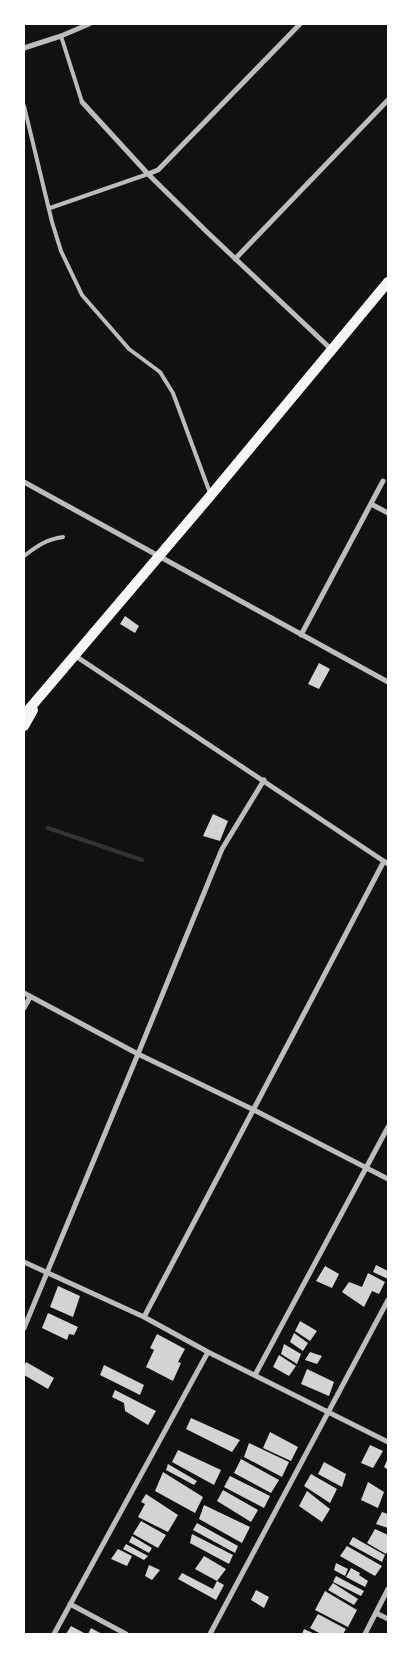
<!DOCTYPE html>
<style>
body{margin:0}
#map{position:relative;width:412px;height:1658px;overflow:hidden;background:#111;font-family:"Libre Baskerville",serif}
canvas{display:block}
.frame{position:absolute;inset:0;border:25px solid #fff;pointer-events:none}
</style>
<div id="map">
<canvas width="412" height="1658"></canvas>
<div class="frame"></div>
</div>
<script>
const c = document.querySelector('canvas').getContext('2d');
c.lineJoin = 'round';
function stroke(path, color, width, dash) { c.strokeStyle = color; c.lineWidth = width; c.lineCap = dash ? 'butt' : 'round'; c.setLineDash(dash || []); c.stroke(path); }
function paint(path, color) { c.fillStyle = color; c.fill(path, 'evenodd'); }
stroke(new Path2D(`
 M48,828L142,860`), '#333', 4);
paint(new Path2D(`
 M125,616L139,626L135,633L120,624Z
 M319,663L330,669L319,689L308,684Z
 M213,814L228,821L220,841L203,836Z
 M376,1265L388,1271V1279L373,1272Z
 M325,1266L339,1274L332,1288L316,1281Z
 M368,1273L385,1282L379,1294L372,1291L364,1307L342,1292L349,1282L362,1287Z
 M58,1286L80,1296L73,1317L50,1307Z
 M48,1313L78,1327L74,1335L69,1334L67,1340L42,1328Z
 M300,1321L317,1331L310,1341L295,1331Z
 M294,1333L308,1343L303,1351L290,1342Z
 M157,1334L185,1349L178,1362L181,1363L173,1381L146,1367L154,1350L150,1348Z
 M284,1344L301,1354L297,1364L281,1354Z
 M310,1352L322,1356L317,1364L305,1360Z
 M279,1355L296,1366L289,1376L273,1367Z
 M26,1362L54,1378L48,1389L24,1375V1367Z
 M104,1365L144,1385L140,1395L100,1375Z
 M307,1369L334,1382L329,1396L301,1384Z
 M115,1390L156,1411L148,1425L125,1411L124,1403L112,1397Z
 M191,1418L240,1440L232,1452L186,1429Z
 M270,1432L298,1447L291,1461L263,1448Z
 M249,1443L289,1462L282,1477L244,1457Z
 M370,1445L383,1451L373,1468L361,1463Z
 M178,1450L221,1470L214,1485L172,1462Z
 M388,1458V1470L384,1467Z
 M241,1459L279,1480L271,1493L234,1473Z
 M324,1462L346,1474L342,1487L318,1474Z
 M168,1464L197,1481L194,1485L166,1470Z
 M163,1472L203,1497L195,1513L155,1491Z
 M311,1474L337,1489L330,1503L304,1486Z
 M230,1476L270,1496L264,1508L224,1487Z
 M368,1482L384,1492L378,1508L361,1500Z
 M223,1490L258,1510L251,1522L217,1501Z
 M307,1491L330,1509L322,1522L299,1506Z
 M146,1494L178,1515L168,1532L138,1517L145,1504L141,1502Z
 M204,1505L250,1527L242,1543L199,1519Z
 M382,1512L388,1514V1528L376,1524Z
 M141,1521L166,1535L158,1548L133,1534Z
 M197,1523L238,1546L235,1553L193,1530Z
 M375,1529L388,1535V1550L386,1554L367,1543Z
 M192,1534L233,1555L229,1564L190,1543Z
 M132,1536L152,1548L149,1553L129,1542Z
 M353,1537L385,1555L382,1562L349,1544Z
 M126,1544L148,1556L144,1560L123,1549Z
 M347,1546L382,1566L375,1576L340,1556Z
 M118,1549L132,1556L127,1566L111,1559Z
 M204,1556L226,1569L217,1581L224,1585L216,1600L178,1579L182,1573L213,1589L217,1581L195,1569Z
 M336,1563L348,1569L345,1576L334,1570Z
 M149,1565L160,1570L152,1580L145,1576Z
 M351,1568L360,1573L359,1575L368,1581L365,1587L346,1577Z
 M336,1576L364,1591L361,1596L333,1582Z
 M333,1583L358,1599L354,1605L328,1590Z
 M256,1590L269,1597L264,1608L251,1600Z
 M325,1591L357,1610L348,1627L315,1610Z
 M318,1614L346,1629L343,1634H321L310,1628Z
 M71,1626L86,1634H66Z
 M91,1628L102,1634H88Z
 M304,1629L315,1634H302Z`), '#d3d3d3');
stroke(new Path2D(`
 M61,36L82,102
 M24,106L52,222L61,251L82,295L129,349L160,372L173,393L210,493
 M50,208L148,174
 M24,556C37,546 47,539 63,537`), '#bcbcbc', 4);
stroke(new Path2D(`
 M24,48L61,36L89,24
 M82,102L148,174L207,232L332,350
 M148,174L158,170L300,24
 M235,259L388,100
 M24,482L388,682
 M371,504L388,513
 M301,635L383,481
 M74,655L388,864
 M24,993L138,1054L254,1110L388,1179
 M24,1008L30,997
 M24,1262L144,1317L208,1352L388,1442
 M144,1317C225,1166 304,1013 384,861
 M24,1328L138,1054L222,849L264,780
 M255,1375L388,1127
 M70,1604L126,1634
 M376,1613L388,1619
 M54,1634L208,1352
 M210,1634L388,1300
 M365,1634L388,1589`), '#bcbcbc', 5);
stroke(new Path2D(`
 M24,715L211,495L388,282
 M24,726L33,710`), '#f5f5f5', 10);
</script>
